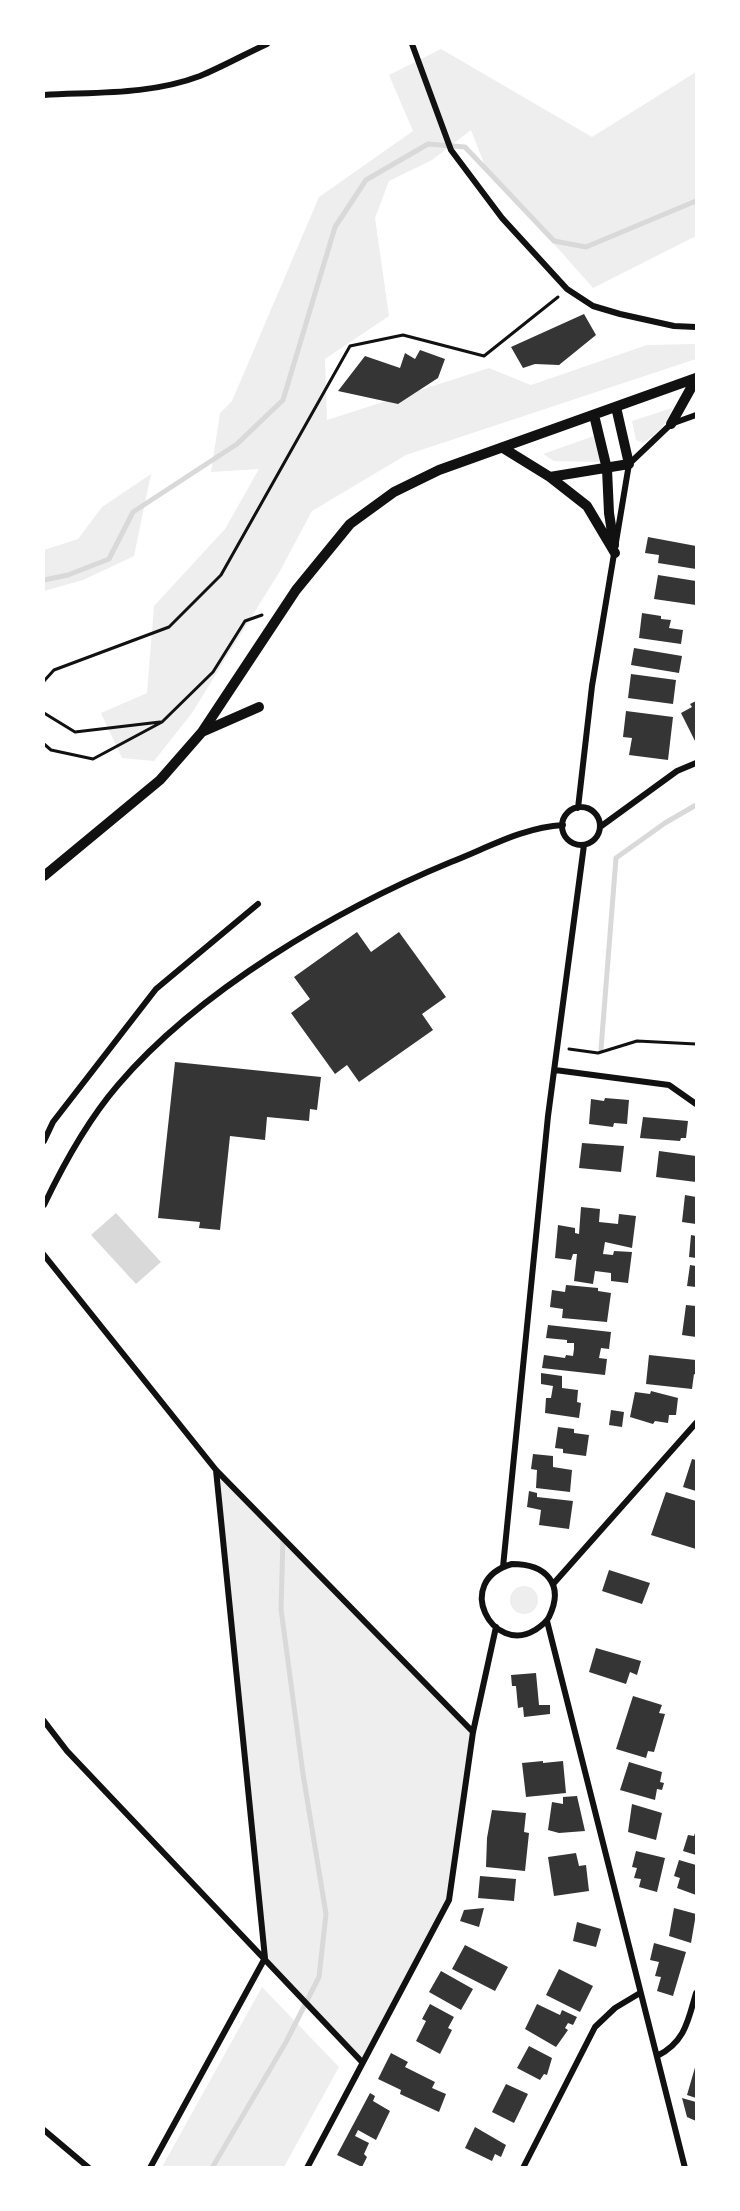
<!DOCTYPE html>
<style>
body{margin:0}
#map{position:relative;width:740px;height:2211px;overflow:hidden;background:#fff;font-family:"Sofia Sans Condensed",sans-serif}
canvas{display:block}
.frame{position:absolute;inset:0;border:45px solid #fff;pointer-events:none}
</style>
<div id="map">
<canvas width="740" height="2211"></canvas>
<div class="frame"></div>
</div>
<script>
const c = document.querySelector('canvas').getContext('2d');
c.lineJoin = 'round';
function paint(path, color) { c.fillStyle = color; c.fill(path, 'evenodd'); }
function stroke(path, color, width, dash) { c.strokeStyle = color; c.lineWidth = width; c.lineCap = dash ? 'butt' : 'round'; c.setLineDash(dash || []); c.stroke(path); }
paint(new Path2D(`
 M441,49L592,137L696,72V236L593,288L485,166L471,130L432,160L389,181L375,218L389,316L325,359L327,420L489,368L531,385L647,345L696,344V359L406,455L312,511L280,571L192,713L154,761L122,758L101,713L147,693L154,606L225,529L259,469L211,472L220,413L232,401L319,197L413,131L389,75Z
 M672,408C669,423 655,435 643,443L636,440L632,421Z
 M594,436L602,460L599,462L554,461L543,454Z
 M151,474L134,556L83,580L44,591V550L78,539L102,507Z
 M216,1470L473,1732L449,1900L362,2062L265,1958Z
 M510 1600a14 14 0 1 1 28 0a14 14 0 1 1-28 0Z
 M262,1987L339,2067L284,2167H162Z`), '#eee');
paint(new Path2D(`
 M116,1213L161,1262L136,1284L91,1235Z`), '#d9d9d9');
stroke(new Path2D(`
 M44,580L68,575L109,559L133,512L237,444L283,400L335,227L366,180L428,144L465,147L554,241L586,247L696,201
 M601,1049L616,858L665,823L696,805
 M212,2168L286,2042L319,1977L326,1914L303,1774L281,1609L283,1538`), '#d9d9d9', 5);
paint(new Path2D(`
 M584,314L596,335L559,365L535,364L523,368L511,347Z
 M420,350L445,359L438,378L398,404L338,391L365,356L400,368L405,353L415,359Z
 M648,537L696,546V569L658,563L659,555L645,553Z
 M658,575L696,581V605L654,599Z
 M642,613L661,616V619L671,620L669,628L683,630L681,644L639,638Z
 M634,648L682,656L679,673L631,665Z
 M631,674L676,680L673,704L628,698Z
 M696,701V741H695L681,713L692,707L690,704Z
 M626,711L673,717L668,760L629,755L632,738L623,737Z
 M357,932L371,952L399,932L446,997L422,1014L433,1030L359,1082L347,1065L335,1074L291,1013L310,999L294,977Z
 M175,1062L321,1077L317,1110L310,1109L309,1121L267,1117L265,1140L230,1136L220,1230L199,1228L200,1222L158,1218Z
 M605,1098L629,1100L627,1124L614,1123L613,1127L589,1124L591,1099L604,1101Z
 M643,1117L688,1121L686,1138H681L680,1141L640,1138Z
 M582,1143L624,1146L621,1172L579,1168Z
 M659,1151L696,1156V1182L656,1177Z
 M685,1195L696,1197V1224L682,1222Z
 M581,1207L600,1209L599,1222L618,1224L619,1214L636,1216L632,1248L605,1242L603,1254L613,1255L614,1251L632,1252L628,1283L611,1281V1273L595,1271L593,1284L574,1281L577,1254H573L571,1260L555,1258L558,1225L575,1228V1233L579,1234Z
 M691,1235L696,1236V1258L689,1257Z
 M690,1265L696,1266V1287L687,1286Z
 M566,1285L598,1288V1291L611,1293L607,1322L562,1318L563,1309L550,1307L552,1290L565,1292Z
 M686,1305L696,1306V1337L682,1335Z
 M548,1325L611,1332L609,1349L601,1348L599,1358L607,1359L605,1375L542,1368L544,1355L565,1358L566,1355L573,1356L574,1349V1343H567V1340L546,1338Z
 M649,1355L696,1360V1375L694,1374L692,1389L646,1384Z
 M541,1373L562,1376V1388L578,1390L577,1402L581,1403L579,1418L545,1413L546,1398H551L553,1386L541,1384Z
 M651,1391L678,1398L676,1415H669L668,1423L655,1421L653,1424L630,1417L635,1392L650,1394Z
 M611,1410L624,1412L622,1427L609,1425Z
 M558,1427L574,1429V1433L589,1435L586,1456L563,1453V1449L555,1448Z
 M533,1454L553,1456V1467L572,1470L570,1492L536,1488L537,1470L531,1469Z
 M692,1459L696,1460V1491L683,1487Z
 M529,1491L537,1493V1497L573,1501L569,1529L539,1525L541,1510L527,1507Z
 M666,1492L696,1501V1549L651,1535Z
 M609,1570L650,1583L642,1604L602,1591Z
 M596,1648L641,1661L637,1675L630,1672L626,1684L589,1672Z
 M536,1673L539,1705H550V1714L524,1717L523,1707L518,1708L516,1686H512L511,1675Z
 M633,1696L662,1705L659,1713L665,1714L654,1752L648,1751L646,1758L616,1749Z
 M543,1761V1763L563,1761L566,1793L526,1797L522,1763Z
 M629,1762L662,1772L660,1782L664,1783L662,1790L657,1789L655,1800L620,1790Z
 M577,1796L585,1831L559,1833L548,1830L552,1802L563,1804V1797Z
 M632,1804L662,1813L656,1840L628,1832Z
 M492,1810L526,1813L524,1832L529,1833L525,1871L486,1867L487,1838Z
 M696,1830V1855L683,1851L688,1835L694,1836Z
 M636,1851L665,1858L657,1892L639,1887L641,1879L634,1878L637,1868L632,1867Z
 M576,1853L579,1866L586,1865L589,1891L554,1896L548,1857Z
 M679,1860L696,1865V1895L677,1888L680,1878L674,1876Z
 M480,1876L516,1879L514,1901L478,1898Z
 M484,1908L479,1927L460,1921L464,1910Z
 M674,1908L696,1914L691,1943L669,1936Z
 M577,1922L601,1929L596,1947L573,1941Z
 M654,1943L686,1952L673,1996L657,1991L661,1977L655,1976L659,1962L650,1960Z
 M465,1945L508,1967L495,1991L452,1969Z
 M559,1969L593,1986L580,2012L546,1995Z
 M441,1971L473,1989L461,2010L429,1992Z
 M430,2004L454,2017L448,2028L452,2030L440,2054L416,2041L426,2021L422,2019Z
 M537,2004L560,2015L562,2010L577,2017L573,2025L568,2023L565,2028L568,2030L556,2047L525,2029Z
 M529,2046L552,2058L547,2075L544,2074L540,2080L517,2068Z
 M391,2053L408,2062L405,2067L435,2082L432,2088L446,2094L439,2112L400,2094L401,2090L378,2079Z
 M696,2064V2098L687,2095Z
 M506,2084L528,2094L514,2123L492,2112Z
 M370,2093L375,2096L373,2101L390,2111L376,2140L358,2130L355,2136L369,2143L364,2154L367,2157L362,2167L337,2155Z
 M682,2098L696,2102V2121L687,2117Z
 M475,2127L506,2145L501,2157L495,2154L492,2161L465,2148Z`), '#353535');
stroke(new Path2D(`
 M44,681L54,670L169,627L221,575L350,346L403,335L484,356L558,297
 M44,713L75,732L160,722
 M44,744L51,750L93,759L162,722L213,672L245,621L262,615
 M569,1049L598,1053L637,1041L696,1044`), '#111', 3);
stroke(new Path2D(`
 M412,44L451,150L502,218L567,289L593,306L620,314L674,326L696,327
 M44,95C95,92 150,95 200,76C222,67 245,54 267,44
 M562 826a19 19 0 1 1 38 0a19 19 0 1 1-38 0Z
 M578,808L592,686L629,464L671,424L696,415
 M600,827L677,771L696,763
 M555,1070L669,1085L696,1104
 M44,1141L53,1122L156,989L258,904
 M44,1205C64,1163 87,1121 118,1085C198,991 337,909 451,862C487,848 524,827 563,825
 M44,1255L216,1470L473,1732
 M512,1564C546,1564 565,1584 549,1617C546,1623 541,1626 535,1630C493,1656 452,1581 512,1564Z
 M503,1567L548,1116L584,845
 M554,1583L696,1423
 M547,1621L685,2168
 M44,1721L67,1751L362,2062
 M657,2056C685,2042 688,2021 696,1993
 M44,2130L89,2168
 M150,2168L265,1958L216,1470
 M307,2168L449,1900L473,1732L496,1627
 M523,2168L595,2027L615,2008L640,1993`), '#111', 6);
stroke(new Path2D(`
 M594,415L607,469L609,513L614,545
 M671,424L696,379
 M503,448L550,477L587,506L615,553
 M550,477L629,464L616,407
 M202,732L259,707
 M44,876L160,780L202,732L296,590L350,524L394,492L439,470L696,378`), '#111', 10);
</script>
